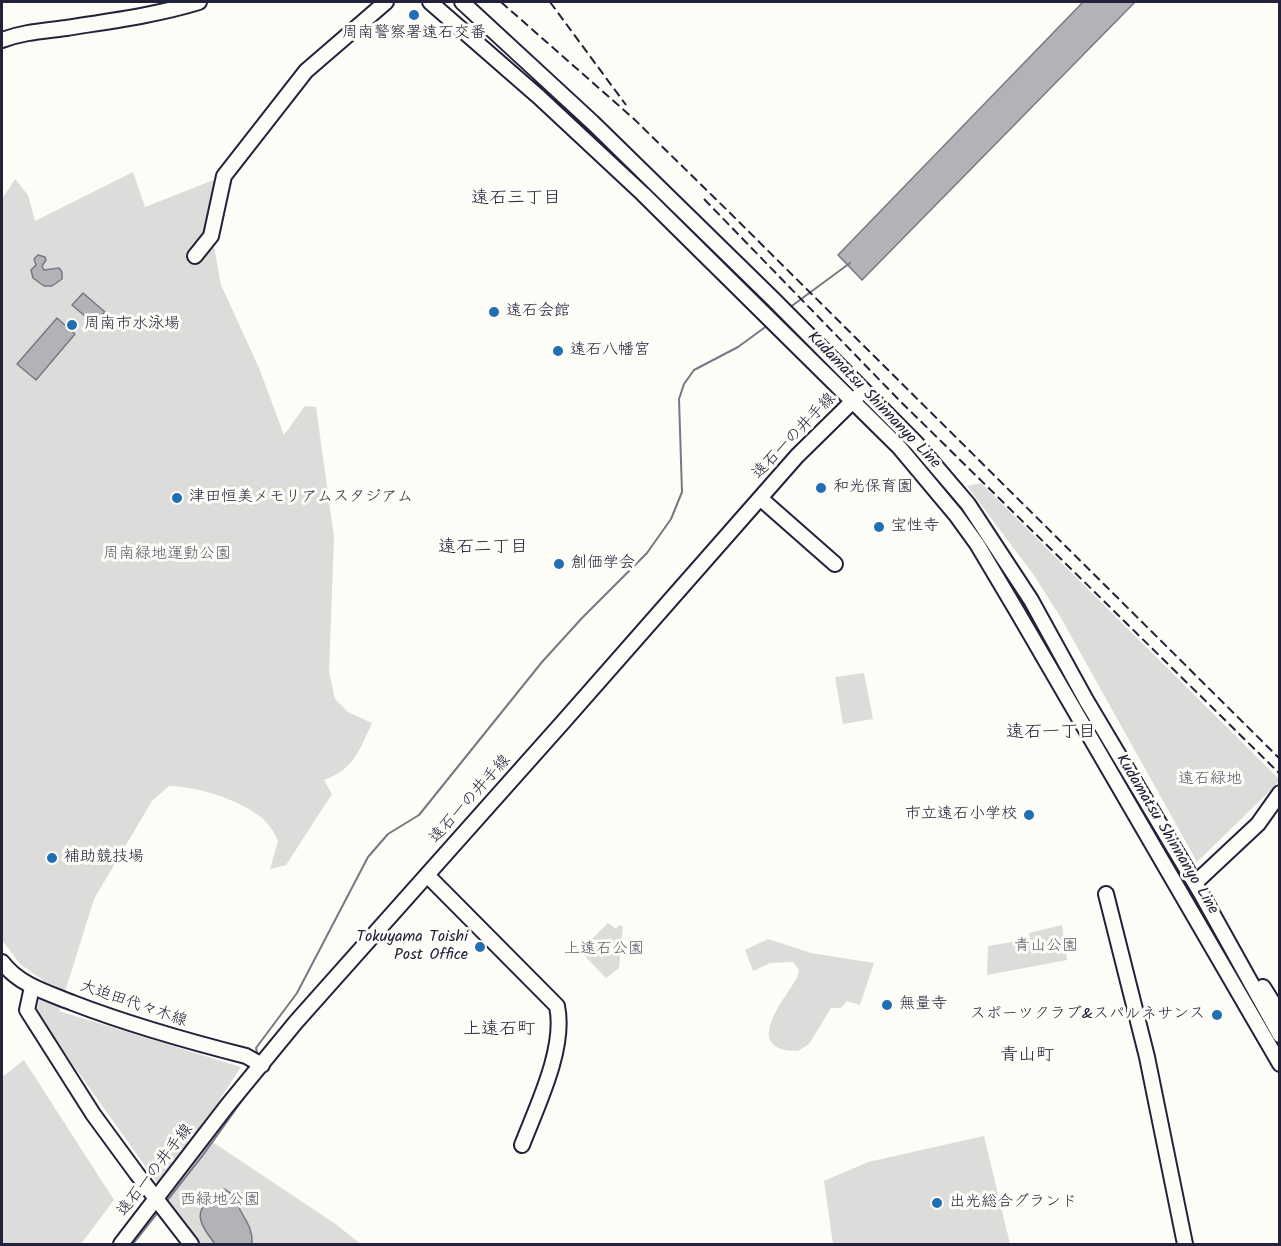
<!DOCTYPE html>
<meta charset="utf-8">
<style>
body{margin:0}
#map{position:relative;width:1281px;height:1246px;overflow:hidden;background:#fdfcf7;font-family:Kalam,sans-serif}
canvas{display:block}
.frame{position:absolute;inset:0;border:3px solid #22223b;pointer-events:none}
</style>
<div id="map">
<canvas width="1281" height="1246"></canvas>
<div class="frame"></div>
</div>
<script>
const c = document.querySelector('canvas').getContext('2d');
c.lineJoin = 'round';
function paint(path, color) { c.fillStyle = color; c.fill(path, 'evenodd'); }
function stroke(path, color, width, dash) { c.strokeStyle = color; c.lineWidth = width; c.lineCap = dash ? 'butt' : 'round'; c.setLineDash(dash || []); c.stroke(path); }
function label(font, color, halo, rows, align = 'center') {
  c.font = font + ' Kalam,"Klee One",sans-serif'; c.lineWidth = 6; c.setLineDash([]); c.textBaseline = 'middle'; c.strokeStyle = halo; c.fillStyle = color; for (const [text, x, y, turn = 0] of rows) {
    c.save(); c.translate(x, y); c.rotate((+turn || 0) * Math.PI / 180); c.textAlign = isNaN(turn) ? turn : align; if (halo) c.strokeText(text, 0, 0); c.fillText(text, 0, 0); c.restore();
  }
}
paint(new Path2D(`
 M133,172L145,207L221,177L213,241L221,285L259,368L284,435L305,406L316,407L334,537L329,672L335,699L348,712L372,723C359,751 354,769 324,780L332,794L286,865L270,869L278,841C274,832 270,825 262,818C240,800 197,786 169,786L152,801L94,899L59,1011L241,1067L216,1105L158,1184L36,1013L44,981L20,964L2,940V199L15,179L28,195L35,221Z
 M981,483L1279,779V782L1197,862L1061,618L1033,574L967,486Z
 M864,673L873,719L843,724L835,677Z
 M608,923L616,929L619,925L623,926L619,968L606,978L580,951Z
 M1062,925L1067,960L987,975L988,946L1030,939L1029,933Z
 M768,939L811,953L874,963L860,1005L847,1001L841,1008H831L809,1044L798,1051C741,1051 783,1001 797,978L799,970L793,962L770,963L753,971L745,950Z
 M24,1060L114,1200L81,1244H2V1077Z
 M984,1136L1010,1244H833L824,1181L868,1162Z
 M211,1141L334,1223L361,1244H197L163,1200Z`), '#dddcdb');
const water = new Path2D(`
 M1083,2H1135L862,280L838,255Z
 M38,255L45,257L46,260L42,266L44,270L59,268L62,272V279L52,286H44L33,278L31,270L36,265L34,259Z
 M83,293L105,312L94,324L72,305Z
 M57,318L75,334L36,380L17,364Z
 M224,1189L235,1196C238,1214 254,1224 252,1244H215C194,1217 194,1208 224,1189Z`);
paint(water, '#b2b2b7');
stroke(water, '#787885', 1.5);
stroke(new Path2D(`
 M789,308L850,263
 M258,1057L256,1048L297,993L368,857L388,834L419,815L542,662L582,618L647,553L671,519L682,492L679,399L684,384L694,370L738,347L768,325
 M166,1202L203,1155L261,1074
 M133,1244L159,1211`), '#787885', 2);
const secondary = new Path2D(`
 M430,2L539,97L643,194L899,447L956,515L977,544L1018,613L1280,1064
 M462,2L592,122L773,299L916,443L968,504L1031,600L1086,700L1202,895L1280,1035
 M2,40C23,32 44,31 66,28C110,21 157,15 199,2
 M195,256L211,236L224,176L306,71L386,2
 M760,498L835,564
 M427,875L557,1006C566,1048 537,1106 522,1145
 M1195,883L1258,824L1280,793
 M1106,894L1147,1057L1185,1244
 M2,962C19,985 48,993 73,1003C130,1025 187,1041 246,1056L262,1065
 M32,987L27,1010L93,1114L137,1174L191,1244
 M1263,987L1280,1014
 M121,1244L227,1106L296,1022L564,721L797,456L857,397`);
stroke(secondary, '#22223b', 18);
stroke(secondary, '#fdfcf7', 14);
stroke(new Path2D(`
 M501,2L634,119L729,212L1280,759
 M550,2L626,105
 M704,199L899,400L1280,774`), '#22223b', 2, [9, 4.5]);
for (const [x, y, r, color] of [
 [414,15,6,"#1f6fb2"],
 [494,312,6,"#1f6fb2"],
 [72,325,6,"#1f6fb2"],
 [558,351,6,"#1f6fb2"],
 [821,488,6,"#1f6fb2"],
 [177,498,6,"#1f6fb2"],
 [879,527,6,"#1f6fb2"],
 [559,564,6,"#1f6fb2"],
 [1029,815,6,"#1f6fb2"],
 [52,858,6,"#1f6fb2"],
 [480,947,6,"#1f6fb2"],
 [887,1005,6,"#1f6fb2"],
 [1217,1015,6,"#1f6fb2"],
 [937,1203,6,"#1f6fb2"]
]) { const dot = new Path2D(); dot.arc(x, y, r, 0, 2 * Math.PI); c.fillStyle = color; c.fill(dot); stroke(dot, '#fdfcf7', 2); }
label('16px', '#22223b', '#fdfcf7', [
 ["周南警察署遠石交番",414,34,"center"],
 ["遠石会館",506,312],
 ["周南市水泳場",84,325],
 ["遠石八幡宮",570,351],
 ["和光保育園",833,488],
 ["津田恒美メモリアムスタジアム",189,498],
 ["宝性寺",891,527],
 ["創価学会",571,564],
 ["市立遠石小学校",1017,815,"right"],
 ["補助競技場",64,858],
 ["Tokuyama Toishi",468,938,"right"],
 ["Post Office",468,956,"right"],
 ["無量寺",899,1005],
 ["スポーツクラブ&スパルネサンス",1205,1015,"right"],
 ["出光総合グランド",949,1203]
], 'left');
label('16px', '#22223b', '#fdfcf7', [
 ["Kudamatsu Shinnanyo Line",873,401,46],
 ["遠石一の井手線",795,437,-46],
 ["遠石一の井手線",471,800,-48],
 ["Kudamatsu Shinnanyo Line",1166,835,59],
 ["大迫田代々木線",133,1005,19],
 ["遠石一の井手線",156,1171,-52]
]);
label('16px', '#5a5a6b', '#fdfcf7', [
 ["周南緑地運動公園",167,555],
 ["遠石緑地",1210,780],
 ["青山公園",1046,947],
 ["上遠石公園",604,950],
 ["西緑地公園",220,1201]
]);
label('18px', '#22223b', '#fdfcf7', [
 ["遠石三丁目",516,200],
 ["遠石二丁目",483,549],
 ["遠石一丁目",1051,734],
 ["上遠石町",499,1031],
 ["青山町",1027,1057]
]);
</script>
